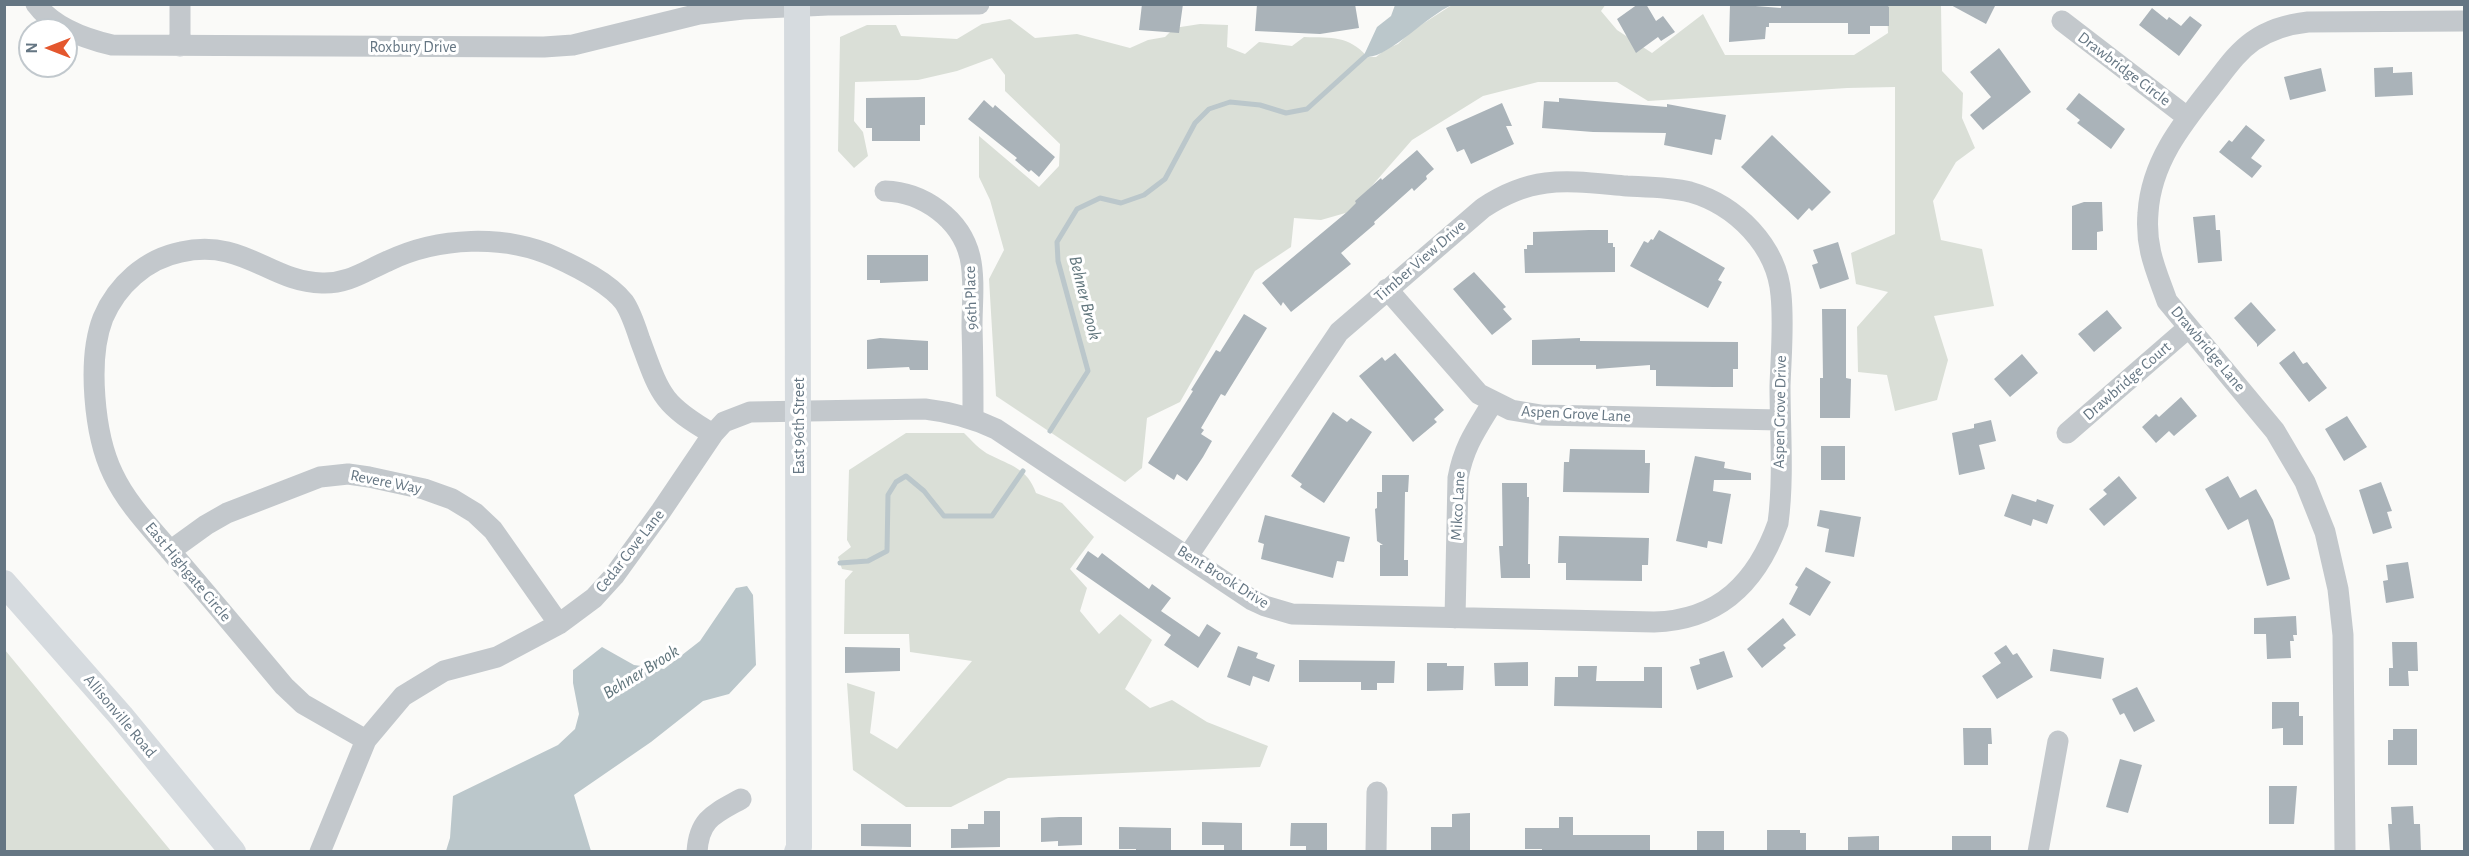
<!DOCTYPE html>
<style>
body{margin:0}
#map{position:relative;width:2469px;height:856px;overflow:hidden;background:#fafaf8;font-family:"Alegreya Sans",sans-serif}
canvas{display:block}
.frame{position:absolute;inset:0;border:6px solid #657683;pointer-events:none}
.north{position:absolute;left:18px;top:18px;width:60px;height:60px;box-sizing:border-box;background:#fff;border:2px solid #c1c8cd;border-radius:50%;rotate:270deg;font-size:16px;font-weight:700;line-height:24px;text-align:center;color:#657683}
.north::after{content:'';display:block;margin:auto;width:21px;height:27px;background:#e4572e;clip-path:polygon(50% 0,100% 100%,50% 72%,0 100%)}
</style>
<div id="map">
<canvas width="2469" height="856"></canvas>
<div class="frame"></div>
<div class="north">N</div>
</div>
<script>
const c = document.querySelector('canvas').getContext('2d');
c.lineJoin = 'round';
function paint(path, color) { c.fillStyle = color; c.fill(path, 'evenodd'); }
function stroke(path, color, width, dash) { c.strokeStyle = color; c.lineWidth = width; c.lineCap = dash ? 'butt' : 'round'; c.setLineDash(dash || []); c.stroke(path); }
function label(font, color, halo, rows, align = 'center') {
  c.font = font + ' "Alegreya Sans",sans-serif'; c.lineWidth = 6; c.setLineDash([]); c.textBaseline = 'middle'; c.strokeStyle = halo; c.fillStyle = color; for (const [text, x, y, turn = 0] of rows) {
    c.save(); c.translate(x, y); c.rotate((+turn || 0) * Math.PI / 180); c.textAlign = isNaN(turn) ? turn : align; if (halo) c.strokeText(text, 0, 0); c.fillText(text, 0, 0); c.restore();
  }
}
paint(new Path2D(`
 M1606,4L1601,11L1617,30L1652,53L1703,14L1725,55H1854L1888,33L1887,5H1941L1942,71L1963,93L1962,118L1975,148L1956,162L1933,201L1941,240L1982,249L1994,306L1934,316L1948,360L1937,400L1895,411L1887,375L1858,372L1857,327L1888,292L1856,284L1851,253L1895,234V87L1847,88L1648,101L1617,82H1538L1483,96L1412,140L1349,212L1321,220L1294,218L1291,247L1255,271L1180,402L1147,418L1142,468L1125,482L996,396L989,279L1004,250L990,200L979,177V136L1039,187L1059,166L1060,144L1005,91V75L992,58L957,71L918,80L855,82L854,121L863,132L868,156L854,168L838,151L840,37L867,25H896L901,36L957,39L982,24L1010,19L1035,38L1077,34L1130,48L1148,40L1165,37L1174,28L1200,24L1228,25L1227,47L1245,54L1259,42L1292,46L1304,37C1333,38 1347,35 1368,57H1376L1386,49L1398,44L1413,30L1452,5Z
 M906,433H964C971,440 981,451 990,455C1010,465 1028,469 1036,493L1062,503L1094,537L1070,569L1087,588L1080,611L1099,634L1120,614L1152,640L1125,689L1150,708L1172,700L1207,722L1268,746L1260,767L1008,778L951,807H906L853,770L847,683L875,692L870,733L897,749L972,661L910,652L909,634H844L845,580L853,571L842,569L838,557L851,547L847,540L849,470Z
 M5,650L171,851H5Z`), '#dadfd7');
paint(new Path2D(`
 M1395,5H1452C1428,15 1390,56 1368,57L1365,53L1377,27L1391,16Z
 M747,586L753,595L756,665L729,694L703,701L651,742L574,795L591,851H446L450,838L453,796L558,745L575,729L579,714L573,683V670L602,647L634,665L664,669L700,641L736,588Z`), '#bbc7cb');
stroke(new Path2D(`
 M1050,431L1088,371L1058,261L1057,242L1077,209L1100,198L1121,203L1144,195L1165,179L1195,123L1209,109L1230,102L1260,105L1286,113L1307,109L1371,51
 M840,563L868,561L887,551L888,495L896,482L906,476L924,491L944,516H992L1023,471`), '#bbc7cb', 5);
paint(new Path2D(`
 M1142,4H1183L1179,33L1139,30Z
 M1257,4H1355L1359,28L1320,34L1255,31Z
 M1638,4H1646L1656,21L1663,16L1675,32L1661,41L1658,37L1636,53L1617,19Z
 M1730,4L1781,8V4H1885L1889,7V26H1870V34H1848V23H1769V27H1766L1765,39L1729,42Z
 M1949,4H1996L1986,24Z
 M2152,8L2167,20L2169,17L2181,26L2190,16L2202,25L2179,56L2139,25Z
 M1999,48L2031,92L1983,130L1970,115L1991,97L1970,72Z
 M2393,67V73L2412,72L2413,95L2375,97L2374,68Z
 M2321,68L2326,91L2290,100L2284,77Z
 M2079,93L2125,129L2111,149L2077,123L2080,120L2066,109Z
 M925,97V125H920V141H872V128H866V98Z
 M1559,98L1667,107V104L1726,115L1721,140L1715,139L1712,155L1664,145L1666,133L1593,132L1542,128L1544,101L1559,102Z
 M984,100L993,108L995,105L1055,157L1039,177L1031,170L1029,172L1015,160L1017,158L968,119Z
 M1502,103L1512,126H1506L1514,144L1471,164L1464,149L1457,152L1446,128Z
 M2246,125L2265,140L2251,158L2262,166L2252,178L2219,152L2229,140L2232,142Z
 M1772,135L1831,192L1812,211L1809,208L1798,220L1741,167Z
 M1417,150L1434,169L1426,176L1427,179L1414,191L1412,188L1374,222L1375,224L1341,253L1351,264L1291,312L1283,302L1281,306L1262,283L1347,212L1356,203L1355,201L1381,178L1382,180Z
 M2084,202H2102L2103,231L2097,232V250H2072V206Z
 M2215,215L2216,230H2220L2222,261L2198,263L2193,217Z
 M1589,230H1608V243H1613V247H1615V272L1525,273L1524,249H1527V245H1533V232Z
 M1659,230L1725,268L1718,280L1722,282L1708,308L1630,266L1644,241L1648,243L1651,239L1653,240Z
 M1838,242L1849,279L1820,289L1812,265L1818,263L1813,250Z
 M867,255H928V281L880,283V280H867Z
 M1474,272L1506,307L1503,309L1512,319L1492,335L1453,289Z
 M2251,302L2276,330L2257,347V344L2234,318Z
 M1822,309H1846V378L1851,379L1850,418H1820V378H1823Z
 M2107,310L2122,328L2094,352L2078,334Z
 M1244,314L1267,328L1225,396L1221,394L1201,428L1204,430L1201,434L1212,441L1203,457L1187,481L1177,474L1174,480L1148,463L1193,391L1191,390L1216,350L1220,352Z
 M880,338L928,341V370H910L909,367L867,369V340Z
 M1580,338V341L1738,342V369H1733V387H1713L1656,386V370H1650V365L1596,369V365H1532V340Z
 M2294,351L2303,364L2307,362L2327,388L2309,402L2279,363Z
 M1395,353L1444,410L1434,419L1437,422L1413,442L1359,376L1382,357L1385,361Z
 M2022,354L2038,373L2010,397L1994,379Z
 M2181,397L2197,416L2174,436L2169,431L2156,443L2142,427L2156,414L2159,417Z
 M1333,412L1347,422L1351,418L1372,432L1324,503L1300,487L1302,484L1291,476Z
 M2347,416L2367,447L2344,461L2325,429Z
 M1991,420L1996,441L1979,445L1985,469L1959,475L1952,433L1974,428V424Z
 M1821,446H1845V480H1821Z
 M1570,449L1645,450V463H1650L1649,493L1563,492L1564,462H1569Z
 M1695,456L1725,462L1724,468L1751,473V480H1714L1713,491L1731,494L1730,500L1722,544L1708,541L1707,548L1676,541Z
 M1382,475H1409L1408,492H1405L1404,560H1408V576H1380V545H1383L1377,541L1375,509L1377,508V492H1382Z
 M2119,476L2137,498L2104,526L2089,509L2107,494L2103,490Z
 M2228,476L2240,498L2256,489L2273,520L2290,579L2267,586L2248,519L2228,530L2205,489Z
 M2381,482L2392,511L2387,512L2392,528L2373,534L2359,490Z
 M1502,483H1527V497H1529L1528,564H1530V578H1501L1499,546H1503Z
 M2012,494L2036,502L2037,499L2054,505L2047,524L2033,519L2031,526L2004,516Z
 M1820,510L1861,517L1854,557L1825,552L1829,529L1817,526Z
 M1265,515L1350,537L1344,562L1337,561L1333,578L1261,559L1264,544L1258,542Z
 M1559,536L1649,538L1648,565H1642V581L1566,580V563H1558Z
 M1088,551L1098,558L1102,553L1149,589L1152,584L1171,598L1161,611L1199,637L1207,624L1221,633L1198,668L1164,645L1171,635L1076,569Z
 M2408,562L2414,598L2386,603L2383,581L2388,580L2386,565Z
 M1806,567L1831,582L1810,616L1789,604L1798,587L1795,585Z
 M2296,616L2297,635H2293L2294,641H2290L2291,658L2267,659L2266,634H2254V618Z
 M1783,618L1796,635L1783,645L1786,648L1762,668L1747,649Z
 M2392,642H2417L2418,671H2408L2409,686H2389V668H2393Z
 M2006,645L2013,655L2017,653L2033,677L1997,699L1982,676L2001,663L1994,653Z
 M1238,646L1258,653L1256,658L1275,665L1269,682L1253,676L1250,686L1227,677Z
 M845,647L900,648V671L845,673Z
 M2053,649L2104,658L2101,679L2050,671Z
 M1724,651L1733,677L1697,690L1690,667L1700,664L1699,659Z
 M1299,660L1395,661L1394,683H1377V690H1361V682H1299Z
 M1528,662V686H1495L1494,663Z
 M1427,663H1447V666H1464L1463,690L1427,691Z
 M1578,666H1597L1596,681H1644V667H1662V708L1554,706L1555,677H1578Z
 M2137,687L2155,721L2134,732L2124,713L2120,715L2112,699Z
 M2272,702H2299V716H2303V745H2283V728L2272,729Z
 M1963,728H1991L1992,744H1988V765H1964Z
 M2393,729H2417V765H2388V740H2393Z
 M2120,759L2142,765L2128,813L2106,807Z
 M2269,786H2297L2294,824H2269Z
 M2413,806L2414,824H2420L2421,852H2390L2388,824H2392L2391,807Z
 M984,811H1000V847L951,848V829H968V824H984Z
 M1470,813V852L1431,851V827H1452V814Z
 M1059,817H1082V845L1058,846V841L1041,842V818Z
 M1559,817H1573V835H1650V852H1542V849H1525V828H1559Z
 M1202,822L1242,823V852H1224V845H1202Z
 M1291,823H1327V852H1306V846H1290Z
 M861,824H911V847L861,846Z
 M1119,827L1171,828V852L1136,851V849H1119Z
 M1767,830H1800V833H1806V852H1767Z
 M1697,831H1724V852H1697Z
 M1879,836V852H1848V837Z
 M1952,836H1991V852H1952Z`), '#aab3b9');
stroke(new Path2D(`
 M36,4C53,27 86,39 112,45L544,47L573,45L699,14L743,9L828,5L979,4
 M2062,21L2187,117
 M180,46V4
 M885,191C923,192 961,219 970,257C975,279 972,304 972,327C973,357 973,388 973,419
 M1387,289L1479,394L1511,410L1541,415L1780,420
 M2067,433L2188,328
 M170,551L206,525L227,513L320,477L348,474L369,477L424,489L452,499L475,513L493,530L559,624
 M1455,618L1458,478C1464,446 1476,430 1493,402
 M366,740L303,704L284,686C248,643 213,601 177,559C155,532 128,506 113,474C94,435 87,359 103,318C117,285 146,259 181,252C243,238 270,282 322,283C348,284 365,271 388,261C438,237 504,234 555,257C577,267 608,282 624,302C631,312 636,328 640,340C660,394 661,404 713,434
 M320,852L366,740L403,696L444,671L497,657L559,624L594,598L614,576L661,511L713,434L724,422L750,412L925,409C951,412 973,418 996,429L1252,600L1265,606L1292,614L1654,622C1720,620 1757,582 1778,523C1784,479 1780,430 1780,386C1781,356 1784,325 1781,295C1777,246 1736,205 1690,192C1670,187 1648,187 1627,186C1568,181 1534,174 1483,208L1339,332L1188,556
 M697,852C699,819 714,814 741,799
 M1376,852L1377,792
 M2038,852L2058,741
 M2345,852L2343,635L2338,589L2325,532L2305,482L2275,431L2167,301C2156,270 2145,248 2148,213C2151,162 2182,124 2213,85C2225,70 2236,53 2253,41C2269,30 2289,24 2308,22L2464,21`), '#c3c8cc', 21);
stroke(new Path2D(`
 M4,583L121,716L233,852
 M797,852L799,847L797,4`), '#d6dbdf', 26);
label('16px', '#657683', '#fff', [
 ["Roxbury Drive",413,47],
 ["Drawbridge Circle",2124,69,37],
 ["Timber View Drive",1420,261,-41],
 ["96th Place",971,298,-92],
 ["Drawbridge Lane",2208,349,50],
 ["Drawbridge Court",2127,381,-41],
 ["Aspen Grove Drive",1780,412,-89],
 ["Aspen Grove Lane",1576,414,3],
 ["East 96th Street",799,426,-90],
 ["Revere Way",386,482,11],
 ["Mikco Lane",1458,506,-87],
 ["Cedar Cove Lane",630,551,-52],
 ["East Highgate Circle",188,572,50],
 ["Bent Brook Drive",1223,577,32],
 ["Allisonville Road",120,716,50]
]);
label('italic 18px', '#60757c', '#fff', [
 ["Behner Brook",1085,298,76],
 ["Behner Brook",641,672,-32]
]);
</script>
